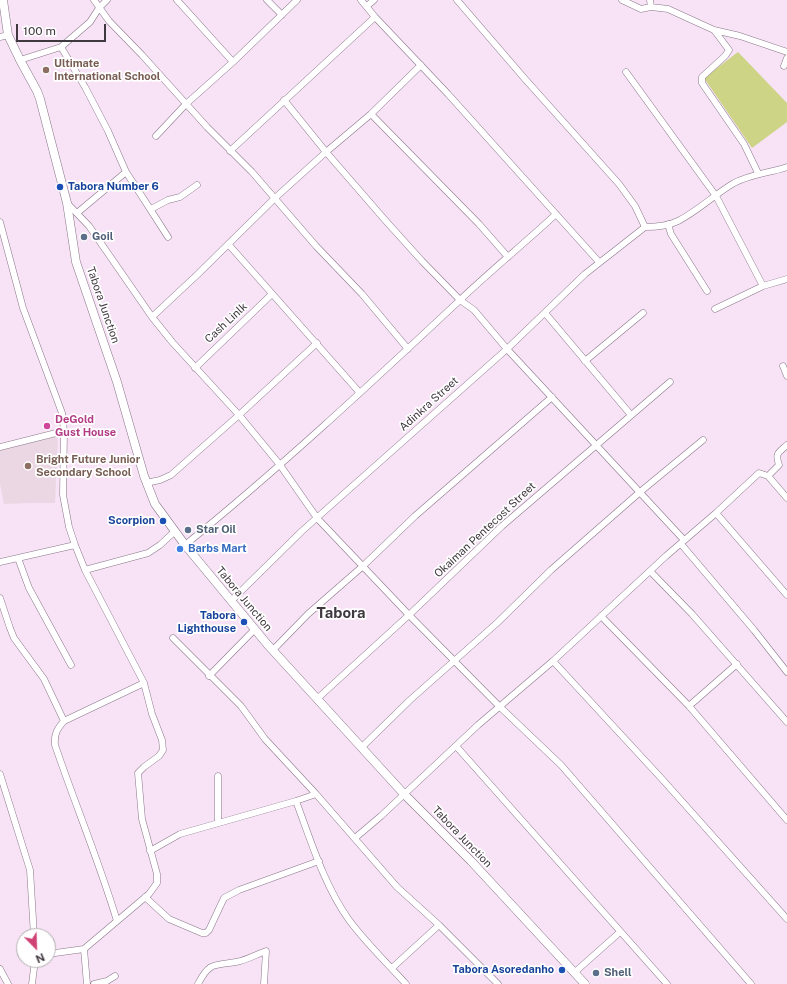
<!DOCTYPE html>
<style>
body{margin:0}
#map{position:relative;width:787px;height:984px;overflow:hidden;background:#f7e2f6;font-family:"Public Sans",sans-serif}
canvas{display:block}
.north{position:absolute;left:16px;top:928px;width:40px;height:40px;box-sizing:border-box;background:#fff;border:1px solid #b3afb2;border-radius:50%;rotate:157deg;font-size:11px;font-weight:700;line-height:16px;text-align:center;color:#40383f}
.north::after{content:'';display:block;margin:auto;width:14px;height:18px;background:#ce4274;clip-path:polygon(50% 0,100% 100%,50% 72%,0 100%)}
.scale{position:absolute;left:16px;top:24px;width:90px;height:18px;box-sizing:border-box;border:2px solid #40383f;border-top:0;padding-left:5px;font-size:12px;line-height:14px;white-space:nowrap;color:#40383f;-webkit-text-stroke:3px #fff;paint-order:stroke}
</style>
<div id="map">
<canvas width="787" height="984"></canvas>
<div class="north">N</div>
<div class="scale">100 m</div>
</div>
<script>
const c = document.querySelector('canvas').getContext('2d');
c.lineJoin = 'round';
function paint(path, color) { c.fillStyle = color; c.fill(path, 'evenodd'); }
function stroke(path, color, width, dash) { c.strokeStyle = color; c.lineWidth = width; c.lineCap = dash ? 'butt' : 'round'; c.setLineDash(dash || []); c.stroke(path); }
function label(font, color, halo, rows, align = 'center') {
  c.font = font + ' "Public Sans",sans-serif'; c.lineWidth = 3.5; c.setLineDash([]); c.textBaseline = 'middle'; c.strokeStyle = halo; c.fillStyle = color; for (const [text, x, y, turn = 0] of rows) {
    c.save(); c.translate(x, y); c.rotate((+turn || 0) * Math.PI / 180); c.textAlign = isNaN(turn) ? turn : align; if (halo) c.strokeText(text, 0, 0); c.fillText(text, 0, 0); c.restore();
  }
}
paint(new Path2D(`
 M58,434L55,503H26L4,504L0,483V448Z`), '#ebd6e4');
paint(new Path2D(`
 M738,52L787,103V122L752,148L704,78Z`), '#cdd485');
const street = new Path2D(`
 M94,0L109,21L142,55L207,127L252,172L316,246L362,294L408,349
 M177,0L233,62
 M267,0L282,15
 M361,0L375,17L448,94L599,262
 M457,0L525,79L619,184L635,206L645,227
 M622,0L641,9L651,7
 M650,0L651,7L668,9L714,30L740,36L787,52
 M367,6L374,0
 M714,30L729,50L725,56L702,77V83L744,144L758,173
 M0,37L8,35
 M61,47L85,87L108,131L126,172L143,198L168,237
 M20,60L61,47L90,22L99,8L107,0
 M784,66L787,58
 M626,72L716,196L763,286
 M284,100L326,152L385,220L422,261L460,300L474,310L507,349L684,540
 M371,114L479,224L508,257
 M156,136L186,104L233,62L297,0
 M230,151L375,17
 M67,203L89,226L152,317L173,343L239,415L280,465L317,518L409,615L499,706L561,765L751,984
 M151,209L168,200L180,197L197,185
 M77,213L126,172
 M0,222L23,308L62,413L64,431L63,495L69,527L75,545L85,570L144,683L152,714L162,740L163,750L159,756L144,767L138,773L142,819L157,874V883L149,894L84,949L48,954
 M668,224L671,234L707,291
 M645,227C656,227 668,226 678,221C698,211 715,194 734,183C751,174 769,173 787,167
 M229,245L360,393
 M715,309L763,286L787,279
 M545,313L631,415
 M152,317L198,274L275,198L326,152L371,114L421,65
 M585,361L643,313
 M783,366L787,376
 M195,368L272,294
 M0,447L64,431
 M768,476L779,465C775,453 778,453 787,445
 M146,483L160,480L171,475L239,415L317,343
 M716,513L787,595
 M681,544L754,630L787,672
 M185,545C280,468 369,385 459,301C490,271 524,244 556,214
 M18,558L29,588L71,665
 M0,562L75,545
 M85,570L148,553L160,545L174,532
 M650,571L692,614L787,722
 M0,598L10,628L14,638L44,679L64,721
 M231,601L302,531L507,349L585,274L645,227
 M601,616L689,706L787,820
 M173,638L241,706L265,739L316,794L397,887L439,925L498,984
 M273,650L308,614L363,566L415,516L552,397
 M553,661L662,779L787,919
 M209,676L255,629
 M318,698L409,615L502,526L670,382
 M689,706L737,664
 M456,746L667,984
 M362,747L410,700L497,623L551,570L640,492L703,440
 M0,774L30,870L34,936
 M296,801C311,841 324,885 349,920C366,943 387,963 406,984
 M218,823V776
 M355,838L381,816L478,725L553,661L666,556L716,513L759,473L768,476L787,498
 M150,851L180,834L296,801L316,794
 M145,897L169,919L202,933H206L209,930L224,898L239,890L319,861
 M117,921C99,861 75,804 55,745C54,734 57,729 64,721L144,683
 M84,949L87,984
 M392,968L439,925
 M0,969L8,984
 M575,972L620,932
 M32,984L35,960
 M94,984L107,981L115,976
 M198,984C210,961 214,966 236,962C247,960 257,954 266,951L264,984`);
const secondary = new Path2D(`
 M3,0L8,35L20,60L37,91L40,99L67,203L76,262L117,382L144,476L155,504L185,545L267,644L404,794L471,861L585,984`);
stroke(street, '#897788', 7);
stroke(secondary, '#897788', 9);
stroke(street, '#fff', 6);
stroke(secondary, '#fff', 8);
for (const [x, y, r, color] of [
 [46,70,4,"#8d6e63"],
 [60,187,4,"#1a4fb4"],
 [84,237,4,"#5c6f8a"],
 [47,426,4,"#d1479c"],
 [28,466,4,"#8d6e63"],
 [163,521,4,"#1a4fb4"],
 [188,530,4,"#5c6f8a"],
 [180,549,4,"#3f7fe0"],
 [244,622,4,"#1a4fb4"],
 [562,970,4,"#1a4fb4"],
 [596,973,4,"#5c6f8a"]
]) { const dot = new Path2D(); dot.arc(x, y, r, 0, 2 * Math.PI); c.fillStyle = color; c.fill(dot); stroke(dot, '#fff', 1.5); }
label('bold 11px', '#785e54', '#fff', [
 ["Ultimate",54,64],
 ["International School",54,77],
 ["Bright Future Junior",36,460],
 ["Secondary School",36,473]
], 'left');
label('bold 11px', '#164399', '#fff', [
 ["Tabora Number 6",68,187,"left"],
 ["Scorpion",155,521],
 ["Tabora",236,616],
 ["Lighthouse",236,629],
 ["Tabora Asoredanho",554,970]
], 'right');
label('bold 11px', '#4e5e75', '#fff', [
 ["Goil",92,237],
 ["Star Oil",196,530],
 ["Shell",604,973]
], 'left');
label('11px', '#40383f', '#fff', [
 ["Tabora Junction",103,305,71],
 ["Cash Linlk",226,323,-43],
 ["Adinkra Street",429,404,-42],
 ["Okaiman Pentecost Street",485,530,-43],
 ["Tabora Junction",244,599,50],
 ["Tabora Junction",462,837,46]
]);
label('bold 11px', '#b23c85', '#fff', [
 ["DeGold",55,420],
 ["Gust House",55,433]
], 'left');
label('bold 11px', '#366cbe', '#fff', [
 ["Barbs Mart",188,549]
], 'left');
label('bold 15px', '#40383f', '#fff', [
 ["Tabora",341,613]
]);
</script>
